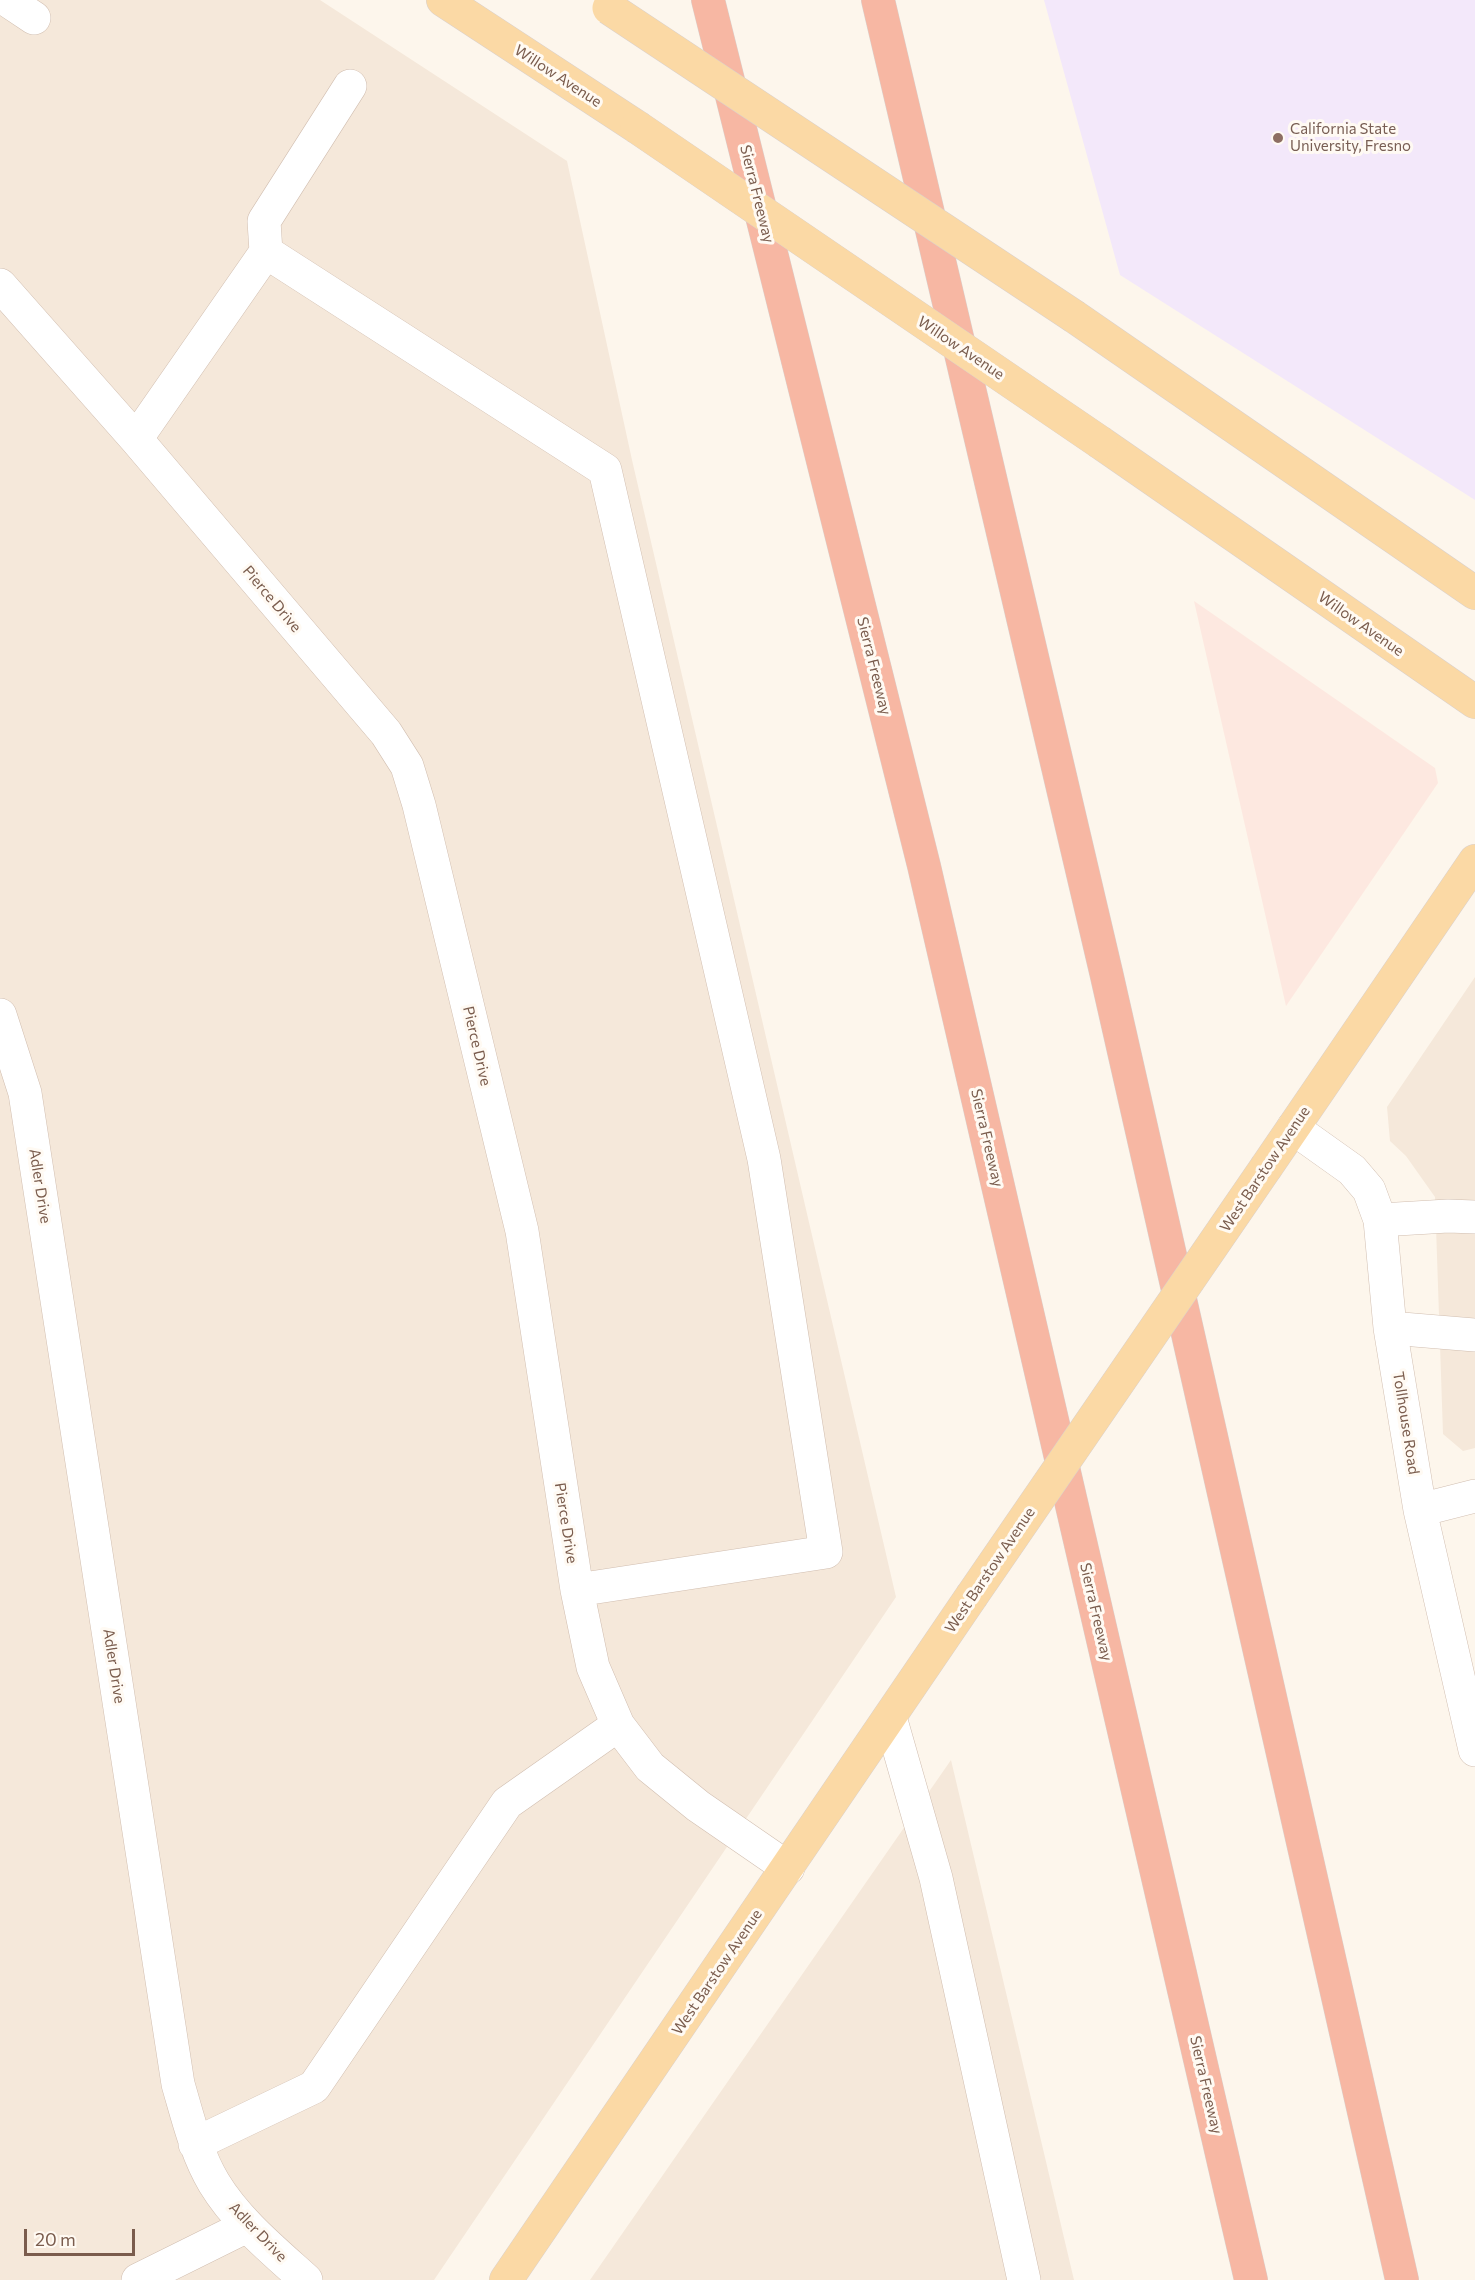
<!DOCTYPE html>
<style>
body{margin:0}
#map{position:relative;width:1475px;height:2280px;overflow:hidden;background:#fdf6ec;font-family:Commissioner,sans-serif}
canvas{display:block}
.scale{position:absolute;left:24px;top:2229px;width:111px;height:27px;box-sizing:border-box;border:3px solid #7a5c4d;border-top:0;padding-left:8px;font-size:18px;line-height:21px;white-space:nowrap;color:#7a5c4d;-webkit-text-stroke:4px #fffaf3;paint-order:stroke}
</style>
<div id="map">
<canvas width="1475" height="2280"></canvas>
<div class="scale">20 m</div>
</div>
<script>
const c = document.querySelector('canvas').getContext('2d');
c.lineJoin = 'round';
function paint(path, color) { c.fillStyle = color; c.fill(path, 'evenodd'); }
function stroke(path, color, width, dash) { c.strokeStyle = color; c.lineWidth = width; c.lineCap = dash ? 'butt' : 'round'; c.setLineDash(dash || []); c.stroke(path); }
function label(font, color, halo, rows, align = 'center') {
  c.font = font + ' Commissioner,sans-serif'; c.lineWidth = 6; c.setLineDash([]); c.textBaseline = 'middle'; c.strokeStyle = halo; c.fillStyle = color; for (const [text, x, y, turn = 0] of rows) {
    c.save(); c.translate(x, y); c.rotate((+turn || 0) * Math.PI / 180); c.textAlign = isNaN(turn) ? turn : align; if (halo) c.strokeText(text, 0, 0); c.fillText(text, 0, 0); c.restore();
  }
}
paint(new Path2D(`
 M0,0H320L567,161L632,460L896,1597L434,2280H0Z
 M1475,977V1448L1463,1451L1443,1434L1435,1197L1406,1156L1390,1141L1387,1107Z
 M951,1760L1074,2280H590Z`), '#f5e8da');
paint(new Path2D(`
 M1194,601L1435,768L1438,783L1286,1006Z`), '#fde8e0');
paint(new Path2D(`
 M1044,0H1475V500L1120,275Z`), '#f3e8fa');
const minor = new Path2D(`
 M7,0L34,18
 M266,252L264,221L350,86
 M0,285L136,439L386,733L407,766L419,805L522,1231L577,1590L593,1667L618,1725L650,1767L698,1806L788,1868
 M136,439L266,252L605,470L764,1159L826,1552L577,1590
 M0,1015L25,1093L178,2084C188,2118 196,2153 214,2183C237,2221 274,2251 306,2280
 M1293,1128L1352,1170L1369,1190L1380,1220L1390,1328L1420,1510L1475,1750
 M1380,1220L1448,1216L1475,1217
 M1390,1328L1475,1335
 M1420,1510L1475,1496
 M890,1717L936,1878L1024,2280
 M195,2144L314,2087L507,1803L618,1725
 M138,2280L247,2226`);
const major = new Path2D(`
 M443,0L637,127
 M1075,317L1475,593
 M1101,443L1475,702
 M1267,1166L1475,861
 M506,2280L971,1597`);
const highway = new Path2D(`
 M708,0L924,866L1251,2280
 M878,0L1106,972L1402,2280`);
stroke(minor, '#d1beb0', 34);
stroke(major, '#dad1cd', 34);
stroke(highway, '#dad1cd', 34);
stroke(minor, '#fff', 33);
stroke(major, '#fbd9a5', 33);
stroke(highway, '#f7b7a3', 33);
const majorBridge = new Path2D(`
 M609,8L1075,317
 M637,127L1101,443
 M971,1597L1267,1166`);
stroke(majorBridge, '#dad1cd', 34, []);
stroke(majorBridge, '#fbd9a5', 33);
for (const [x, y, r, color] of [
 [1278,138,6,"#8d6e63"]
]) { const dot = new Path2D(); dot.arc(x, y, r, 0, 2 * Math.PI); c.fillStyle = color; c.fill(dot); stroke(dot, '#fffaf3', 2); }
label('15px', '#7a5c4d', '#fffaf3', [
 ["Willow Avenue",558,76,33],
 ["Sierra Freeway",757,194,76],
 ["Willow Avenue",961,348,34],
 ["Pierce Drive",272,599,50],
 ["Willow Avenue",1361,624,35],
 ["Sierra Freeway",874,666,76],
 ["Pierce Drive",477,1046,77],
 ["Sierra Freeway",987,1138,77],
 ["West Barstow Avenue",1265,1169,-56],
 ["Adler Drive",40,1186,81],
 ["Tollhouse Road",1406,1423,81],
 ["Pierce Drive",566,1523,81],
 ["West Barstow Avenue",990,1570,-56],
 ["Sierra Freeway",1096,1612,77],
 ["Adler Drive",114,1666,81],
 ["West Barstow Avenue",717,1972,-56],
 ["Sierra Freeway",1206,2085,77],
 ["Adler Drive",258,2232,46]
]);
label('15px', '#785e54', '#fffaf3', [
 ["California State",1290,129],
 ["University, Fresno",1290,146]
], 'left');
</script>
